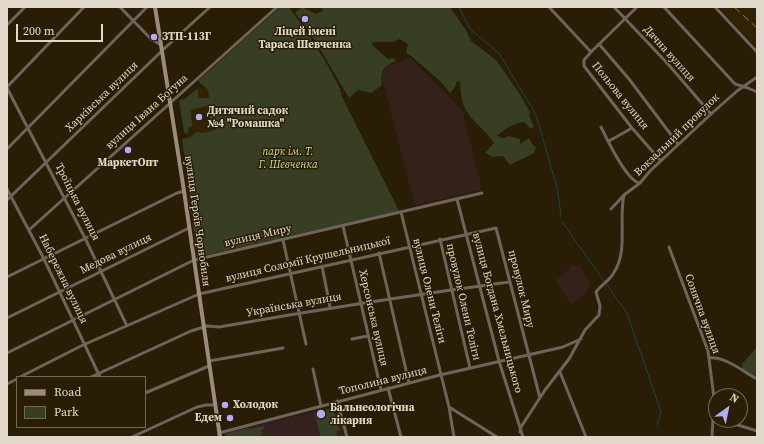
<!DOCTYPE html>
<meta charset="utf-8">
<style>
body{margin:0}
#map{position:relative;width:764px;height:444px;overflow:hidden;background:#291d05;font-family:"Source Serif 4",serif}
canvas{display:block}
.frame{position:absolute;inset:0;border:8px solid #e0d9ca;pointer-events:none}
.legend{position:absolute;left:16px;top:376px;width:130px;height:52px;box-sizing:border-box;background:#291d05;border:1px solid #726854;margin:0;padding:5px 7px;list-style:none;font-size:12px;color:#e0d9ca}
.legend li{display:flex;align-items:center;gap:8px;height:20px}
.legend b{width:20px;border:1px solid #726854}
.north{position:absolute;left:708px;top:388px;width:40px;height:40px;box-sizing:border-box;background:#291d05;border:1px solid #726854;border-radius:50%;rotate:33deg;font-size:11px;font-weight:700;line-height:16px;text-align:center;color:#e0d9ca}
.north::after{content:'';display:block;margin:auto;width:14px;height:18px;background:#b1adfa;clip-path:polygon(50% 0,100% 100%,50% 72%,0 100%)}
.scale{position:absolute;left:16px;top:24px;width:87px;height:18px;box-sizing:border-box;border:2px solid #e0d9ca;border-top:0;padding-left:5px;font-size:12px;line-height:14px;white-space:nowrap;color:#e0d9ca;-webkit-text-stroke:3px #291d05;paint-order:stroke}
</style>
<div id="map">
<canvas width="764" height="444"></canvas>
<div class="frame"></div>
<ul class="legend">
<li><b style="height:5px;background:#9c8b7d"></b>Road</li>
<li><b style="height:11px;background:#383e23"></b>Park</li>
</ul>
<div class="north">N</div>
<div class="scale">200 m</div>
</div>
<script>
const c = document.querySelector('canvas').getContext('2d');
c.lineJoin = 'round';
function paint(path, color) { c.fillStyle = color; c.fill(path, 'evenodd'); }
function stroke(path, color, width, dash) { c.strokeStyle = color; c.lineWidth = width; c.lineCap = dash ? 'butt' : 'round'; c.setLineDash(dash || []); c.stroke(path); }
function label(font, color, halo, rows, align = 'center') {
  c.font = font + ' "Source Serif 4",serif'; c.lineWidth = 3; c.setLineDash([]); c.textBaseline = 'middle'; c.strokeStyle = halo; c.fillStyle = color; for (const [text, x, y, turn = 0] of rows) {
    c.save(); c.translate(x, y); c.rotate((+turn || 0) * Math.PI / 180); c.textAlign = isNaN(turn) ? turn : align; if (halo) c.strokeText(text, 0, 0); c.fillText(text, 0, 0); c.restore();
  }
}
paint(new Path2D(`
 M719,7H757V48L729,18Z
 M200,86L208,90L217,133L187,138L181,101Z`), '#312201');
paint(new Path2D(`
 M411,58L462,110L482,190L415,205L381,75L387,66Z
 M573,265L581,267L590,285L586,294L572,304L555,281Z`), '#33211a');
paint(new Path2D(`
 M337,406L345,437H225L224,433Z`), '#33201f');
paint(new Path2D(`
 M280,7H289C308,34 327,61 341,91H339L342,93L341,95L399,211L197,257L182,139L194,136L192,135L198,132L203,133L216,130L215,124L210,122V112L206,106L191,110L192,127H189L187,134L184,132L179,100L185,99L197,89L199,98H209L208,90L198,81Z
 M302,7L316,14L323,11L321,7H450L467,32L471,41L496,60L519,93L530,112L529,115L534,127L531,129L524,122C513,124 505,128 497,136L503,138L509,136L520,139V144L529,138L532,144L536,147L534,153L510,165L503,156L493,157L485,153L494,143C486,130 473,123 466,110C461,102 461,91 460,82L457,81L455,87L450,93L440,81L410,55L406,53L408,44L400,39L392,42H373L372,45L388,59L394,58L396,61C383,66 380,72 382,85L371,93L358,90L349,98L310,32L295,13Z
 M757,347V377L742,369V364Z
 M333,408L340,430L336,432L338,437H321L314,413Z
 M264,426V429L260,430L263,434L260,435L259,437H226L225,434L248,428L250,429Z`), '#383e23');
stroke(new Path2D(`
 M459,7L470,29L499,53L536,115L557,187L561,216
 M562,222L627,313L661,412L657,425`), '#14484a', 1);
stroke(new Path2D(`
 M120,7L151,39L161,45
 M549,7L591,52L584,60V66L632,128L660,160
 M614,7L668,64L711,114
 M664,7L735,84L748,88L757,92
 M715,7L757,52
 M7,25L25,7
 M599,44L629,79L678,144
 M591,52L637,7
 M7,87L84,7
 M7,88L85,238L127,326
 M601,127C607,139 627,182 640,183
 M609,141L632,128
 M7,149L147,7
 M7,189L44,259L100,377
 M457,199L499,361L523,437
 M7,200L167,46L210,7
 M611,209L624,195L640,183L650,171L711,114L737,91L757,77
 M401,212L449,407L454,437
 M343,226L381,390
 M29,230L277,7
 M440,239L470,368
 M283,240L306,344
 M669,247L708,351L714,398L712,437
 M379,253L409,383
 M322,266L330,307
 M7,277L177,193L184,191
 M7,318L189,228
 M352,339L368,336
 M7,353L194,260L482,193
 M709,358C725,356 744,372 757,379
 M209,361L283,348
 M313,369L321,406
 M560,372L586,437
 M20,377L81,346L199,294L496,228L540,398
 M91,377L191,331L207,326L219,327C316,310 412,295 509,282
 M7,384L17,379
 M388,388L401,437
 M145,393L209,366
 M337,401L347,437
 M449,407L497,437
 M722,420L757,431
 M520,432L521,427L545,390L569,359L585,330L599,315L600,306L596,292C601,285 609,281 613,274C629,251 618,221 624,195
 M219,433L440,375L563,347L581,339
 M132,437L197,407L206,405H215`), '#6e645b', 3);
stroke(new Path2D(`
 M155,7L184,191L220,437`), '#9c8b7d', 4);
stroke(new Path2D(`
 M734,7L757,28`), '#817864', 1, [8, 4]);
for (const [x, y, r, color] of [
 [305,19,4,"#b1adfa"],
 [154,37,4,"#b1adfa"],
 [199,117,4,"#b1adfa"],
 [128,150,4,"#b1adfa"],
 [225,405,4,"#b1adfa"],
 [321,414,5,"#b1adfa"],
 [230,418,4,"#b1adfa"]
]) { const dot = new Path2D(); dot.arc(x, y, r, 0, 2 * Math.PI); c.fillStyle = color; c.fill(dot); stroke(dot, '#291d05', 1.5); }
label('bold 11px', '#e0d9ca', '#291d05', [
 ["Ліцей імені",305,32,"center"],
 ["Тараса Шевченка",305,45,"center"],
 ["ЗТП-113Г",162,37],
 ["Дитячий садок",207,111],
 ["№4 \"Ромашка\"",207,124],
 ["МаркетОпт",128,163,"center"],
 ["Холодок",233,405],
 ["Бальнеологічна",330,408],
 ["лікарня",330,421],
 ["Едем",222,418,"right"]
], 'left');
label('11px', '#e0d9ca', '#291d05', [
 ["Дачна вулиця",669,54,48],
 ["Польова вулиця",620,96,51],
 ["Харківська вулиця",102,97,-44],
 ["вулиця Івана Богуна",147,112,-42],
 ["Вокзальний провулок",677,135,-44],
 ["Троїцька вулиця",77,202,63],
 ["вулиця Героїв Чорнобиля",197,221,82],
 ["вулиця Миру",258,236,-13],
 ["Медова вулиця",116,254,-26],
 ["вулиця Соломії Крушельницької",308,260,-13],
 ["Набережна вулиця",63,279,64],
 ["провулок Миру",521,289,76],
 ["вулиця Олени Теліги",429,291,76],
 ["провулок Олени Теліги",463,302,77],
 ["Українська вулиця",294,305,-10],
 ["вулиця Богдана Хмельницького",497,313,75],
 ["Сонячна вулиця",702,314,70],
 ["Херсонська вулиця",373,318,77],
 ["Тополина вулиця",383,381,-14]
]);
label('italic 11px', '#c9d990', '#291d05', [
 ["парк ім. Т.",288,152],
 ["Г. Шевченка",288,165]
]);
</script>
